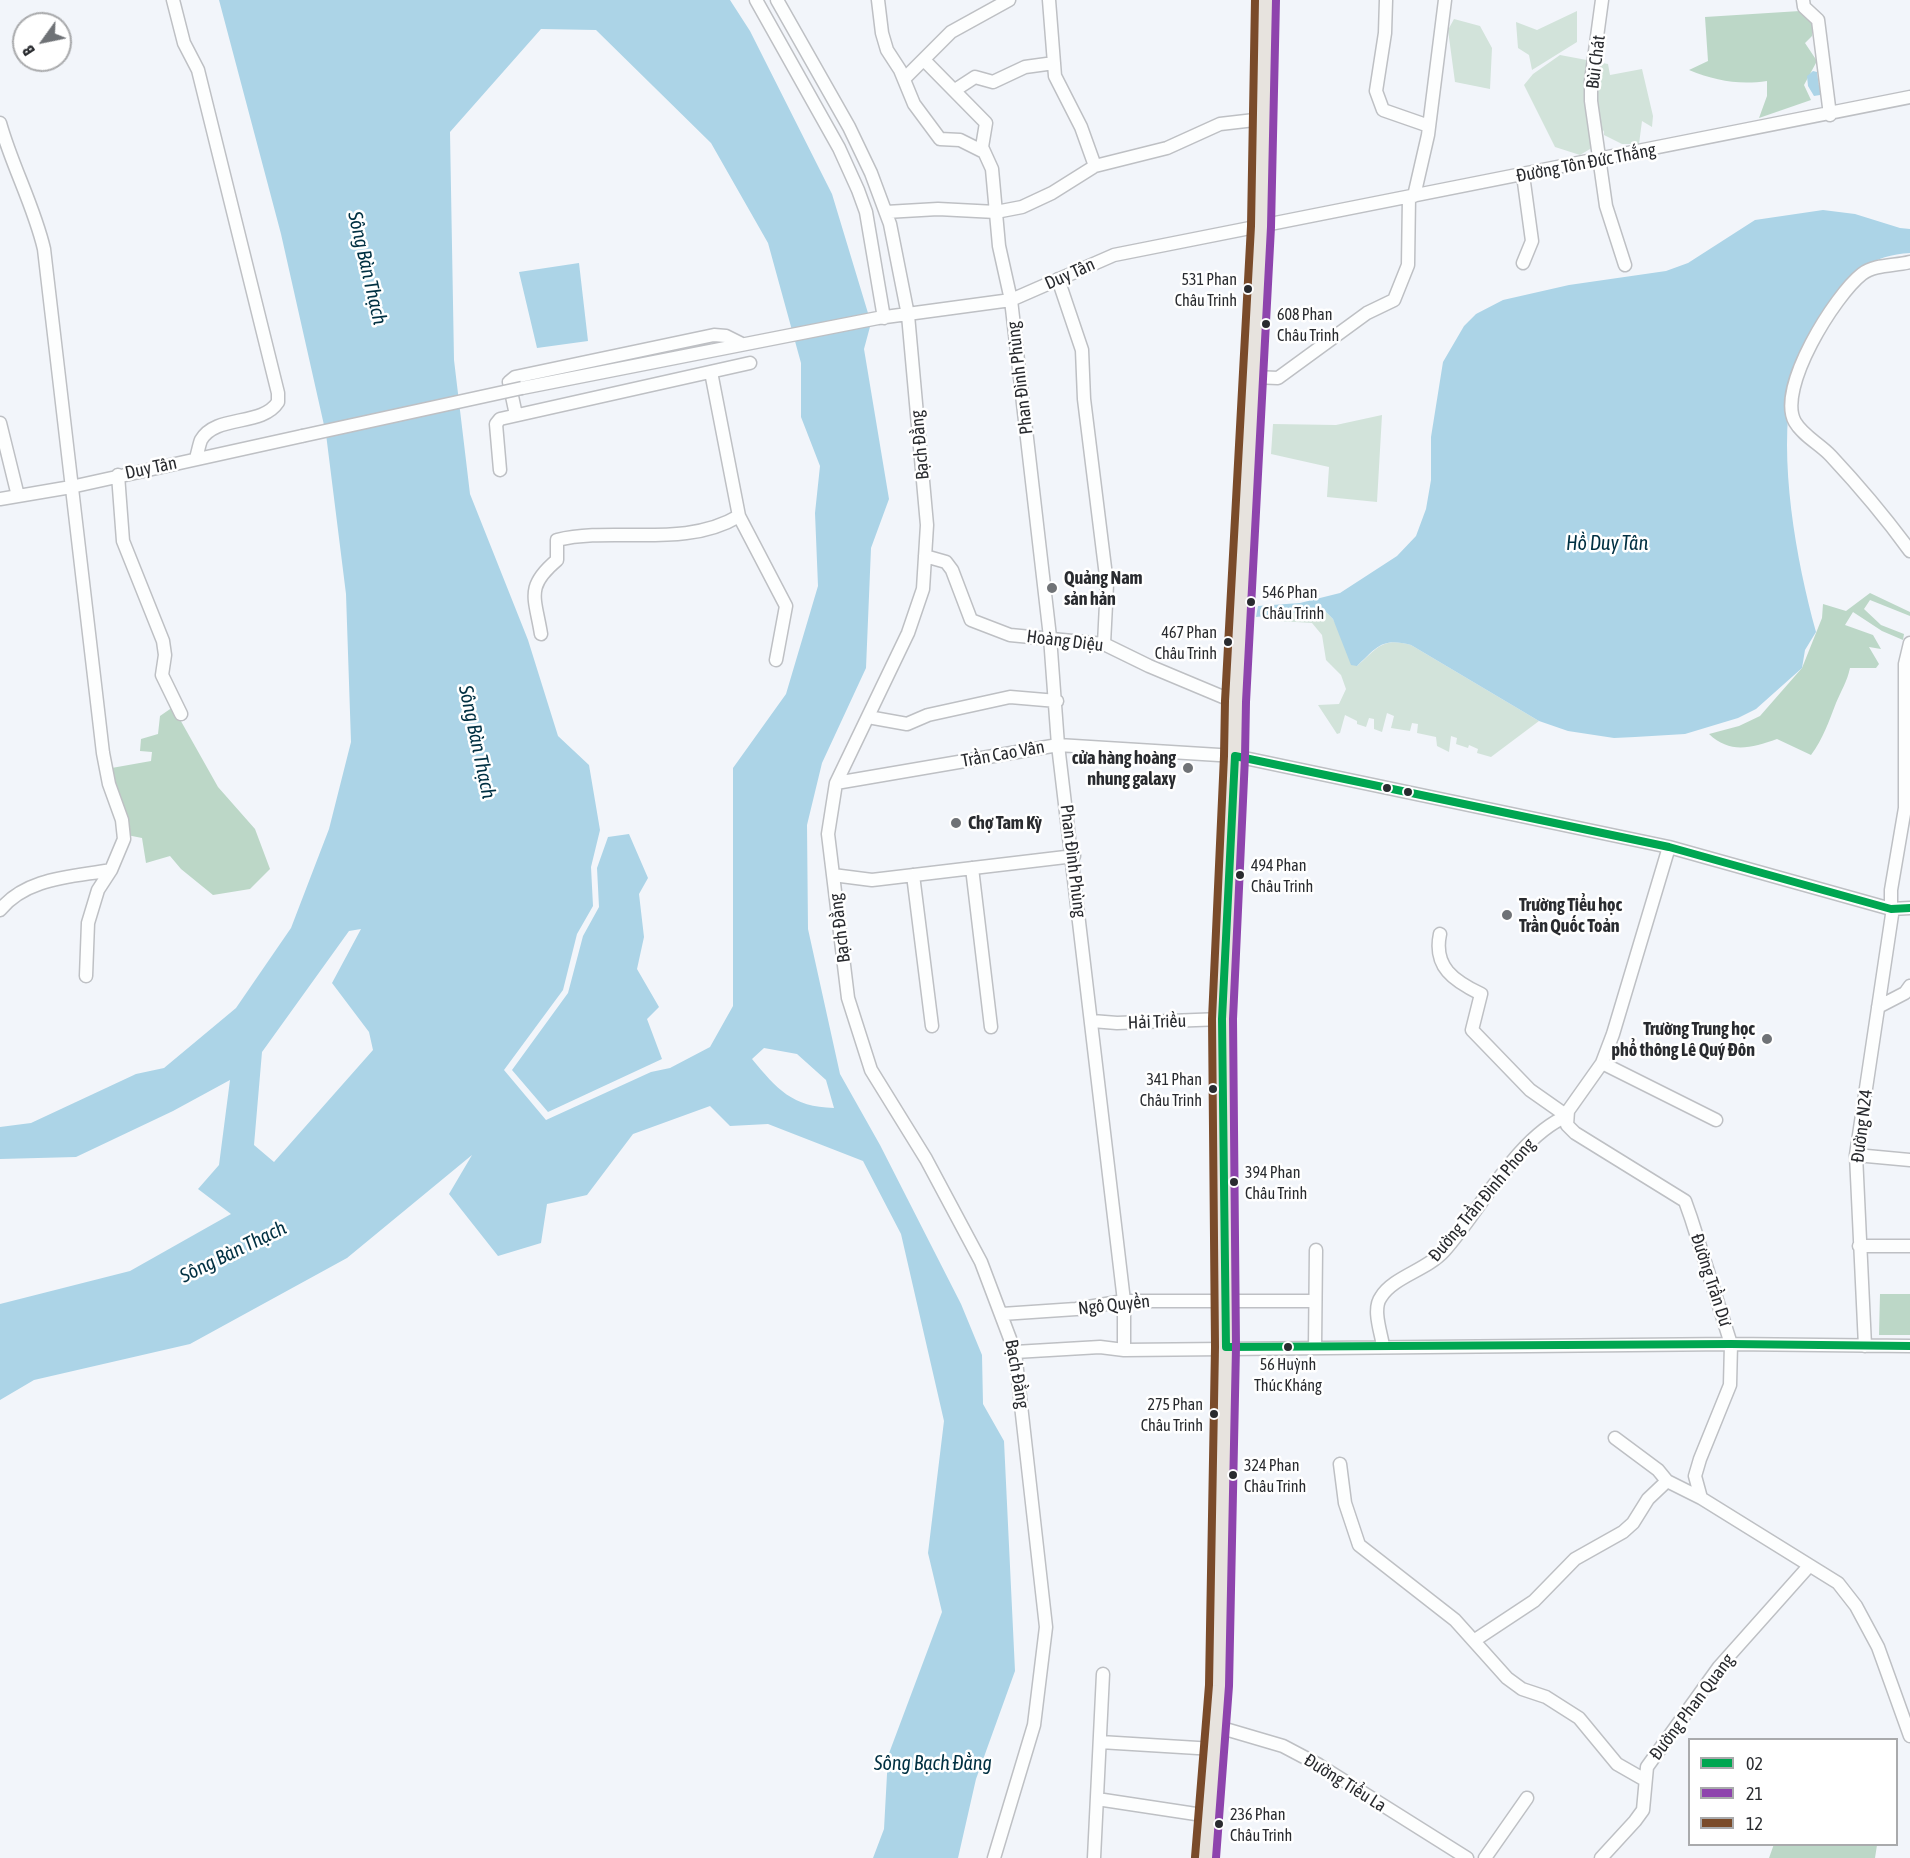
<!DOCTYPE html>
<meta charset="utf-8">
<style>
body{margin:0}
#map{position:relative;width:1910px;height:1858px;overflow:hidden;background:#f2f5fa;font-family:"Asap Condensed",sans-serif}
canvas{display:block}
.legend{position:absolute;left:1688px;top:1738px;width:210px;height:108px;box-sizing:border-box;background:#fff;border:2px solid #a9aaac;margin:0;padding:8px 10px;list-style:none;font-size:18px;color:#292b2f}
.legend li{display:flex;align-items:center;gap:12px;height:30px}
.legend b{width:30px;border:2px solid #a9aaac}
.north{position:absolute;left:12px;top:12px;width:60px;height:60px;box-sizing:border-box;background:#fff;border:2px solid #a9aaac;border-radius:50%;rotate:237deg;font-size:16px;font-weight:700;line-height:24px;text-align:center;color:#292b2f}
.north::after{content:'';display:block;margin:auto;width:21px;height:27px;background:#6f7276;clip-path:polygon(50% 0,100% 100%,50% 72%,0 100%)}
</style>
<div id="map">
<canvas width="1910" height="1858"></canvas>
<ul class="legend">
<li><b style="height:8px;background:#00a651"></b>02</li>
<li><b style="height:8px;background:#8e44ad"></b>21</li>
<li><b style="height:8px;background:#7a4b2a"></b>12</li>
</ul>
<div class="north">B</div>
</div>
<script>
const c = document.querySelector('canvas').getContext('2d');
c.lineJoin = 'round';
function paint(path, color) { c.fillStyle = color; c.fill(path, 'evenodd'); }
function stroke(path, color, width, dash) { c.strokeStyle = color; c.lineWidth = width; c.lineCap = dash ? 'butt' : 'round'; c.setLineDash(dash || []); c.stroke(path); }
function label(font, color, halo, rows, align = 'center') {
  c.font = font + ' "Asap Condensed",sans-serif'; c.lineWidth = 5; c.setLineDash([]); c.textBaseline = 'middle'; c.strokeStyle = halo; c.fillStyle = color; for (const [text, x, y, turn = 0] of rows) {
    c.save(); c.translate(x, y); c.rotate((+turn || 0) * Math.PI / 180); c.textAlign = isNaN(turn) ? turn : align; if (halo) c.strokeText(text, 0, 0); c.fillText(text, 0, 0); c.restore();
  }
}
paint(new Path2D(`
 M1577,11V42L1532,70L1529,55L1518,48L1516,22L1537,30Z
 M1454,19L1480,26L1492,48L1490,89L1455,82L1448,30Z
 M1560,55L1608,64L1610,75L1642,69L1653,116L1652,127L1642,121L1639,144H1622L1604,135V130L1595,146L1580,155L1555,147L1524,85L1533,74Z
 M1382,415L1377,502L1327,497L1329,467L1271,454L1273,424L1336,425Z
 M1324,610L1333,619L1357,666C1378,648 1382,637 1411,645L1539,721L1491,757L1477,753L1478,749L1469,745L1468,748L1456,744L1457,738L1451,736L1449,752L1437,746L1436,737L1417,733L1418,724L1412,723L1410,731L1391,728L1394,716L1387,713L1382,732L1374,729V719L1369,718L1366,727L1357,724V721L1345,715L1340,733L1337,734L1318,705L1339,704L1346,689L1341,675L1326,660L1322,635L1312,623L1263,620V615Z`), '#d2e3da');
paint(new Path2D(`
 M1800,11L1813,22L1812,36L1805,43L1817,61L1804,85L1811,100L1759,118L1767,96V81C1739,85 1716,81 1689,70L1708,61L1705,17Z
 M1870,593L1910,612V616L1870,600L1864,609L1881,625L1904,634L1903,640L1882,631L1853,612L1845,625L1873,635L1881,649L1869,647L1879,664L1876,668H1850C1847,682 1841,691 1836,703C1829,721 1823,739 1811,755L1777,739C1751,748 1730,754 1709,734L1739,726L1760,716L1802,668L1822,618L1823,604L1846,611Z
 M173,707L218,787L255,829L270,869L250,889L213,895L181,869L170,856L146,863L142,838L127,835L106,769L151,761L152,752L140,751L141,739L158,734L160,716Z
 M1880,1294H1910V1335H1879Z
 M1774,1844H1877V1845L1875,1858H1769Z`), '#bcd7c7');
paint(new Path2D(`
 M219,0H730L750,31L832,194L871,323L864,349L889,499L871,548L866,668L822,763L807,825L808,929L840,1074L880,1145L961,1304L982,1355L983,1404L1004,1441L1015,1671L976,1779L958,1858H873L884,1829L888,1756L942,1612L928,1553L944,1421L901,1234L863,1161L768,1124L730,1126L710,1106L633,1134L587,1195L547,1204L541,1243L498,1256L449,1194L472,1155L347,1258L190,1344L34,1380L0,1400V1304L130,1271L231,1214L198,1189L219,1165L230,1080L173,1111L76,1157L0,1159V1127L31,1123L136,1074L164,1068L236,1008L291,928L329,829L351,742L346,594L326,434L281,234ZM541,29L596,30L711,143L768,243L801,363V417L820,466L815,513L818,586L786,694L733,768V1006L710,1047L670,1068L651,1072L546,1120L504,1070L563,990L577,934L593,906L591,867L600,830L589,765L558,736L528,640L470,494L454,360L450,132ZM361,929L332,983L369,1032L373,1050L274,1162L254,1145L262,1052L349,931ZM764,1048L797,1054L826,1080L834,1108C792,1107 777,1089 752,1059Z
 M1813,71L1817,72L1819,86L1822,89L1820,95L1814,96L1808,86L1807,76Z
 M1823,210L1855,214L1900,228L1910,229V253C1873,255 1850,272 1829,303C1813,327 1797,355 1792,385C1778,460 1796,559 1816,632L1805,650L1802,668L1756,709L1738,718L1685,734L1635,737L1614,738L1568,731L1539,721L1411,645C1382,637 1377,647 1357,666L1351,665L1333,619L1324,610L1256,617L1258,606L1300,603L1340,593L1397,556L1416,536L1426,509L1431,480V437L1443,362L1464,326L1476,314L1503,300L1569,285L1666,271L1688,263L1755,220Z
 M579,263L588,341L537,348L519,272Z
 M629,834L648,878L639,894L644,937L637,969L659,1007L647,1019L662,1059L548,1112L512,1070L568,993L583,936L599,907L597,868L608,837Z`), '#acd4e7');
const minor = new Path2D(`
 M173,0L184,43L198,70L278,393V402C262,427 216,414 201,440C199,445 198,452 196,458
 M756,0L839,148L858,190L866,212L884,318
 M777,0L849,127L871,173L890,224L908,315L927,525L923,589L908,633L836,783L828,834L848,998L871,1070L926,1159L981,1262L1015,1352L1046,1627L1034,1725L994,1858
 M878,0L882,33L887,50L900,70L914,104L940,139L960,140L982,151
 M1049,0L1055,76L1081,127L1095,166
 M1386,0L1385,33L1376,91L1383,110L1429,126
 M1602,0L1591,81V101L1606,206L1625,265
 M1803,0L1804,7L1818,20L1830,115
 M924,60L986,123L982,147L992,169L999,246L1011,300L1050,637L1058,745L1124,1301V1350
 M904,79L951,32L1009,0
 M955,90L975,77L993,82L1025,67L1054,63
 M0,123C12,166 34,206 44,249L103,753L109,784L122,820L124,839L111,870L98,890L88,923L86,976
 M1523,175L1532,241L1523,263
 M1414,196L1428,135L1445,0
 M886,212L938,209L996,212L1022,207L1052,193L1095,166L1167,148L1220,124L1263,119
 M1910,262C1895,266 1875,264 1862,274C1835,295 1776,389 1795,422C1803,436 1820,444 1831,456C1859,486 1886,518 1910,551
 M1058,279L1082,350L1084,399L1107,584L1104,644
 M711,372L739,516L786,606L776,660
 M1253,377L1278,378L1367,313L1394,300L1408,265L1409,197
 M522,388L878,318L1011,300L1114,255L1910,97
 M516,415L509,382L515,377L714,335L726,336L742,344
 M0,423L18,496
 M500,470L496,424L500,419L750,363
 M118,475L123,541L163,641L165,655L162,675L181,714
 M0,499L71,487L302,436
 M925,556L946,562L952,570L971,620L1010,635L1104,644L1149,666L1235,702
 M541,634C535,597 525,587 557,560V540C614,526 684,549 739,516
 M868,717L907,724L928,715L1010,697L1057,701
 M836,783L1058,745L1235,756L1669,847L1891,909L1910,908
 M1669,847L1613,1034L1602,1063L1568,1111L1567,1125L1575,1133L1685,1201L1691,1218L1731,1344L1730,1385L1700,1459L1695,1476L1701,1498L1838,1583L1856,1606L1878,1647L1910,1736
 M972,868L991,1027
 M833,875L872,880L1074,856
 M913,875L932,1026
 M1891,909V890L1905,808V664L1910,643
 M0,910C27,877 73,877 111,870
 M1440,934C1433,967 1454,981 1481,994L1472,1030L1530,1090L1567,1116
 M1878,1007L1905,993L1910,986
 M1092,1021L1117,1023L1222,1019
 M1602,1063L1716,1120
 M1856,1155L1910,1160
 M1859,1246H1910
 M1002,1314L1076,1309L1124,1301H1315
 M1383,1346C1381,1332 1372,1309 1381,1297C1393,1277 1427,1270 1444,1251C1480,1211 1517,1137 1567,1116
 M1865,1346L1856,1155L1893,908
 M1315,1347L1316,1250
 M1015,1352L1100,1347L1124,1350L1731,1344L1910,1346
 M1615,1438L1658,1470L1667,1481L1701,1498
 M1340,1464L1345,1503L1359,1545L1455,1620L1507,1678L1522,1689L1546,1697L1579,1718L1617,1764L1645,1780
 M1475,1640L1534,1601L1575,1559L1623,1532L1633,1523L1648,1499L1667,1481
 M1215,1726L1283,1746L1319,1765L1467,1858
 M1100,1742L1214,1749
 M1097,1799L1209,1816
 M1094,1858L1103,1674
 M1485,1858L1527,1798
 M1601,1858L1635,1821L1643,1810L1647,1767L1719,1667L1809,1566`);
const major = new Path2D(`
 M1205,1858L1219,1686L1226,1347L1222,1019L1235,756V702L1261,226L1266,0`);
stroke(minor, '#bec0c4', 15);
stroke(major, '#cfd1d4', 18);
stroke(minor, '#fdfefe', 12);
stroke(major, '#e7e3de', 15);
const minorBridge = new Path2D(`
 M302,436L522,388`);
stroke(minorBridge, '#bec0c4', 15, []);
stroke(minorBridge, '#fdfefe', 12);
stroke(new Path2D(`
 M1235,756L1669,847L1891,909L1910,908
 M1226,1347L1731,1344L1910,1346
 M1226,1347L1222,1019L1235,756`), '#00a651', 8);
stroke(new Path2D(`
 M1216,1858L1229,1686L1236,1347L1233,1019L1245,757L1246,702L1271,227L1276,0`), '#8e44ad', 8);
stroke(new Path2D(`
 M1195,1857L1209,1685L1215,1347L1212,1019L1224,756L1225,701L1251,226L1255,0`), '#7a4b2a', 8);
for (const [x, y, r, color] of [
 [1248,289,5,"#292b2f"],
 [1266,324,5,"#292b2f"],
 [1052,588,6,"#6f7276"],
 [1251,602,5,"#292b2f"],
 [1228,642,5,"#292b2f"],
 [1188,768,6,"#6f7276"],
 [1387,788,5,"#292b2f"],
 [1408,792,5,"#292b2f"],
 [956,823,6,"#6f7276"],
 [1240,875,5,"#292b2f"],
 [1507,915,6,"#6f7276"],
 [1767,1039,6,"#6f7276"],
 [1213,1089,5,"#292b2f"],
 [1234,1182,5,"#292b2f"],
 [1288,1347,5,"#292b2f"],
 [1214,1414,5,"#292b2f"],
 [1233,1475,5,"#292b2f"],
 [1219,1824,5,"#292b2f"]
]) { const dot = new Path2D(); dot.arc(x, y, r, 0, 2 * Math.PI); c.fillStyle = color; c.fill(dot); stroke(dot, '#fff', 2); }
label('16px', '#292b2f', '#fff', [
 ["531 Phan",1237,280,"right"],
 ["Châu Trinh",1237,301,"right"],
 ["608 Phan",1277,315],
 ["Châu Trinh",1277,336],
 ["546 Phan",1262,593],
 ["Châu Trinh",1262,614],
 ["467 Phan",1217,633,"right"],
 ["Châu Trinh",1217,654,"right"],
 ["494 Phan",1251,866],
 ["Châu Trinh",1251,887],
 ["341 Phan",1202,1080,"right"],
 ["Châu Trinh",1202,1101,"right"],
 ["394 Phan",1245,1173],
 ["Châu Trinh",1245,1194],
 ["56 Huỳnh",1288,1365,"center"],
 ["Thúc Kháng",1288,1386,"center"],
 ["275 Phan",1203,1405,"right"],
 ["Châu Trinh",1203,1426,"right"],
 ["324 Phan",1244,1466],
 ["Châu Trinh",1244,1487],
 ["236 Phan",1230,1815],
 ["Châu Trinh",1230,1836]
], 'left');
label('18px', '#292b2f', '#fff', [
 ["Bùi Chát",1596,62,-83],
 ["Đường Tôn Đức Thắng",1586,163,-11],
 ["Duy Tân",1070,274,-24],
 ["Phan Đình Phùng",1020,378,-97],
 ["Bạch Đằng",920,445,-95],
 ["Duy Tân",151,468,-12],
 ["Hoàng Diệu",1065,641,7],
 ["Trần Cao Vân",1003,754,-10],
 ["Phan Đình Phùng",1073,861,83],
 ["Bạch Đằng",840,928,-97],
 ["Hải Triều",1157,1022,-2],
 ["Đường N24",1862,1126,-83],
 ["Đường Trần Đình Phong",1482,1200,-50],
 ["Đường Trần Dư",1711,1280,72],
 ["Ngô Quyền",1114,1305,-6],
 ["Bạch Đằng",1017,1374,80],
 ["Đường Phan Quang",1692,1707,-53],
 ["Đường Tiểu La",1345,1783,32]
]);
label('bold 18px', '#292b2f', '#fff', [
 ["Quảng Nam",1064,578],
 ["sản hản",1064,599],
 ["cửa hàng hoàng",1176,758,"right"],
 ["nhung galaxy",1176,779,"right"],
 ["Chợ Tam Kỳ",968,823],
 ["Trường Tiểu học",1519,905],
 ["Trần Quốc Toản",1519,926],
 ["Trường Trung học",1755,1029,"right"],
 ["phổ thông Lê Quý Đôn",1755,1050,"right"]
], 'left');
label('italic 20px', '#003042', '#fff', [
 ["Sông Bàn Thạch",367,268,77],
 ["Hồ Duy Tân",1607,544],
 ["Sông Bàn Thạch",477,742,78],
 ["Sông Bàn Thạch",233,1252,-26],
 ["Sông Bạch Đằng",933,1764]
]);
</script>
